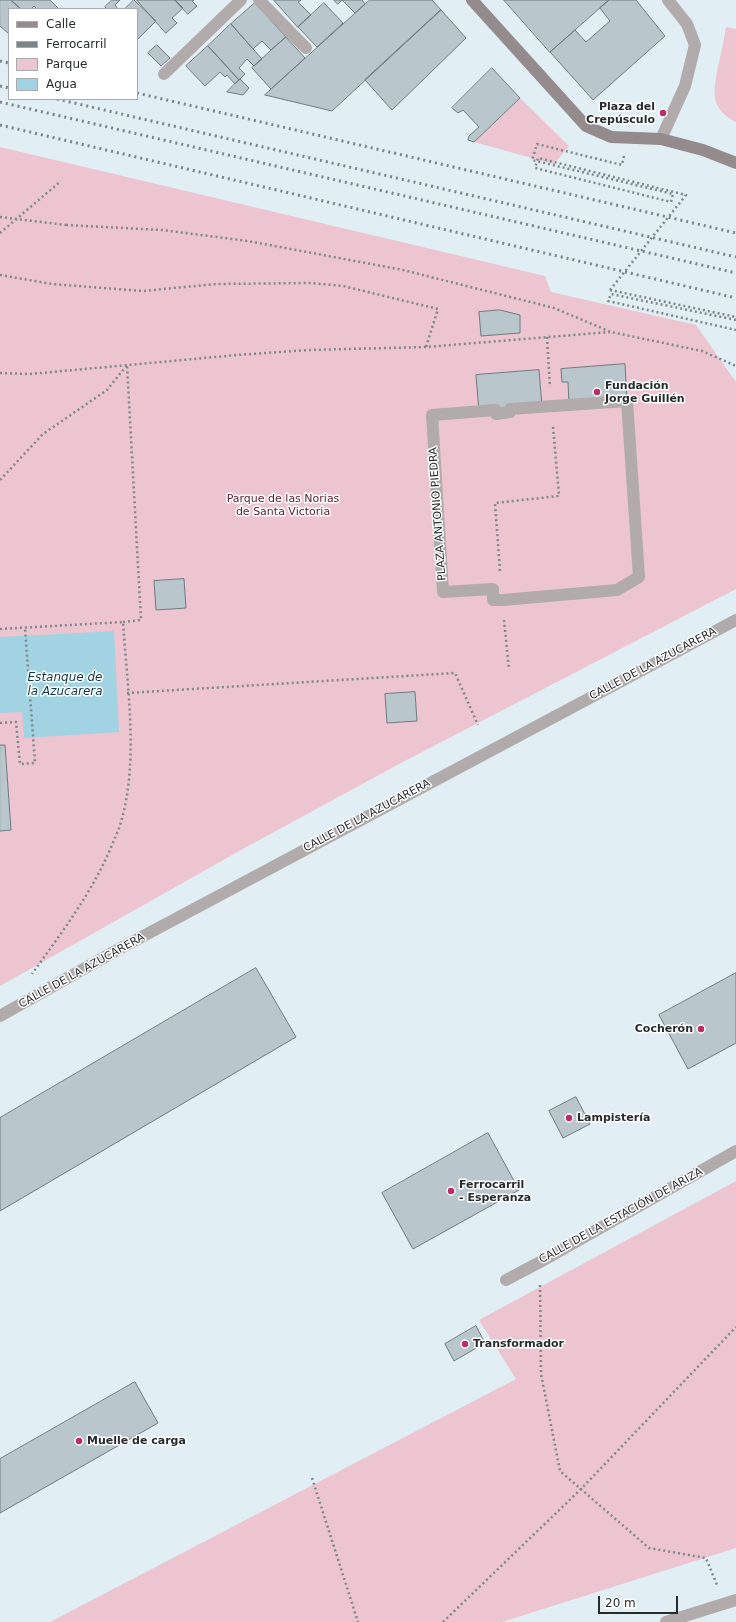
<!DOCTYPE html>
<meta charset="utf-8">
<style>
body{margin:0}
#map{position:relative;width:736px;height:1622px;overflow:hidden;background:#e1eef3;font-family:"DejaVu Sans",sans-serif}
canvas{display:block}
.legend{position:absolute;left:8px;top:8px;width:130px;height:92px;box-sizing:border-box;background:#fff;border:1px solid #a8aaab;margin:0;padding:5px 7px;list-style:none;font-size:12px;color:#262b2d}
.legend li{display:flex;align-items:center;gap:8px;height:20px}
.legend b{width:20px;border:1px solid #a8aaab}
.scale{position:absolute;left:598px;top:1596px;width:80px;height:18px;box-sizing:border-box;border:2px solid #262b2d;border-top:0;padding-left:5px;font-size:12px;line-height:14px;white-space:nowrap;color:#262b2d;-webkit-text-stroke:3px #fff;paint-order:stroke}
</style>
<div id="map">
<canvas width="736" height="1622"></canvas>
<ul class="legend">
<li><b style="height:5px;background:#948b8d"></b>Calle</li>
<li><b style="height:5px;background:#7b8487"></b>Ferrocarril</li>
<li><b style="height:11px;background:#edc5d0"></b>Parque</li>
<li><b style="height:11px;background:#a2d3e3"></b>Agua</li>
</ul>
<div class="scale">20 m</div>
</div>
<script>
const c = document.querySelector('canvas').getContext('2d');
c.lineJoin = 'round';
function paint(path, color) { c.fillStyle = color; c.fill(path, 'evenodd'); }
function stroke(path, color, width, dash) { c.strokeStyle = color; c.lineWidth = width; c.lineCap = dash ? 'butt' : 'round'; c.setLineDash(dash || []); c.stroke(path); }
function label(font, color, halo, rows, align = 'center') {
  c.font = font + ' "DejaVu Sans",sans-serif'; c.lineWidth = 3; c.setLineDash([]); c.textBaseline = 'middle'; c.strokeStyle = halo; c.fillStyle = color; for (const [text, x, y, turn = 0] of rows) {
    c.save(); c.translate(x, y); c.rotate((+turn || 0) * Math.PI / 180); c.textAlign = isNaN(turn) ? turn : align; if (halo) c.strokeText(text, 0, 0); c.fillText(text, 0, 0); c.restore();
  }
}
paint(new Path2D(`
 M726,27L736,29V122C710,109 713,92 718,67C721,53 724,40 726,27Z
 M520,98L569,146L554,164L474,142Z
 M0,147L545,276L551,292L696,325L736,382V589L399,764L241,850L0,986Z
 M736,1181V1548L502,1622H50L516,1379L479,1320Z`), '#edc5d0');
paint(new Path2D(`
 M114,631L119,732L24,738L22,712L0,713V637Z`), '#a2d3e3');
const building = new Path2D(`
 M0,0H11L21,9H9V34L0,26Z
 M11,0H50L59,9H37L34,6L31,9H21Z
 M112,0H120L115,5L118,9H107L105,7Z
 M134,0L156,21L137,40V9H125Z
 M137,0H175L183,8L172,18L177,23L166,33Z
 M175,0H194L192,1L197,6L188,14Z
 M274,0H301L298,2L311,15L298,27Z
 M334,0H362L365,4L355,13L342,0L338,4Z
 M370,0H432L441,10L332,111L265,95Z
 M504,0H609L550,52Z
 M609,0H636L665,36L593,100L550,52L575,30L586,42L610,21L600,8Z
 M255,3L286,37L271,50L262,41L253,49L231,24Z
 M324,3L343,23L317,47L298,27Z
 M441,10L466,38L392,110L365,80Z
 M231,24L262,59L254,66L247,59L239,68L245,74L239,80L208,46Z
 M286,37L305,58L271,89L252,68Z
 M157,45L170,58L161,66L148,53Z
 M208,46L239,80L235,84L227,75L225,77L220,72L205,86L186,66Z
 M492,68L520,98L474,142L468,140L469,136L479,127L463,110L458,113L452,108Z
 M240,79L249,88L243,95L227,92Z
 M500,310L520,315V333L481,336L479,312Z
 M625,364L627,401L569,405L568,382H562L561,369Z
 M539,370L542,406L479,412L476,375Z
 M184,579L186,608L156,610L154,581Z
 M415,692L417,721L387,723L385,694Z
 M0,745H5L11,830L0,831Z
 M256,968L296,1037L0,1211V1118Z
 M736,973V1043L688,1069L659,1015Z
 M576,1097L590,1124L563,1138L549,1111Z
 M488,1133L519,1190L413,1249L382,1193Z
 M476,1326L485,1343L454,1361L445,1344Z
 M135,1382L158,1423L0,1513V1459Z`);
paint(building, '#b9c6cb');
stroke(building, '#6f7b7f', 1);
stroke(new Path2D(`
 M624,156L622,165L537,144L532,160L673,194
 M66,225L162,230L248,241L403,270L554,308L611,332L702,351L736,366
 M0,233L61,181
 M0,275L52,284L143,291L216,284L311,283L343,286L438,309L426,347
 M610,290L736,317
 M736,320L611,294L608,301L736,330
 M547,337L550,387
 M0,373L30,374L237,355L308,350L426,347L610,332
 M0,480L43,434L107,390L127,365
 M500,571L495,503L559,496L553,426
 M504,620L509,670
 M123,622L141,620L127,365
 M0,629L123,622C127,685 139,761 121,822C119,830 115,837 112,845C92,893 62,932 32,974
 M127,693L455,673L478,725
 M0,723L16,722L20,764L35,763L25,628
 M540,1285L541,1374L560,1471L649,1548L706,1558L717,1585
 M312,1478L358,1622
 M443,1622L580,1490L736,1327`), '#7f878b', 2.5, [2, 3]);
stroke(new Path2D(`
 M259,0L306,48
 M164,74L241,0
 M661,139L685,86L695,45L687,24L668,0
 M627,401L639,577L617,590L503,600H493V589L443,592L432,415L496,410V414L510,412V409Z
 M0,1016L119,949L736,620
 M506,1280L540,1262L736,1151
 M666,1622L736,1600`), '#b1abac', 12);
stroke(new Path2D(`
 M472,0L586,126L611,137L661,139L703,150L736,163`), '#948b8d', 12);
stroke(new Path2D(`
 M0,61L9,63
 M0,86L9,88
 M137,93L736,233
 M57,99L736,257
 M0,102L736,273
 M0,125L736,298`), '#7b8487', 3, [2, 4]);
stroke(new Path2D(`
 M0,217L66,225
 M610,290L686,195L538,158L535,168L671,202L673,194`), '#7f878b', 2.5, [2, 3]);
for (const [x, y, r, color] of [
 [663,113,4,"#b82e68"],
 [597,392,4,"#b82e68"],
 [701,1029,4,"#b82e68"],
 [569,1118,4,"#b82e68"],
 [451,1191,4,"#b82e68"],
 [465,1344,4,"#b82e68"],
 [79,1441,4,"#b82e68"]
]) { const dot = new Path2D(); dot.arc(x, y, r, 0, 2 * Math.PI); c.fillStyle = color; c.fill(dot); stroke(dot, '#fff', 1.5); }
label('bold 11px', '#262b2d', '#fff', [
 ["Plaza del",655,107,"right"],
 ["Crepúsculo",655,120,"right"],
 ["Fundación",605,386],
 ["Jorge Guillén",605,399],
 ["Cocherón",693,1029,"right"],
 ["Lampistería",577,1118],
 ["Ferrocarril",459,1185],
 ["- Esperanza",459,1198],
 ["Transformador",473,1344],
 ["Muelle de carga",87,1441]
], 'left');
label('11px', '#541c31', '#fff', [
 ["Parque de las Norias",283,499],
 ["de Santa Victoria",283,512]
]);
label('11px', '#262b2d', '#fff', [
 ["PLAZA ANTONIO PIEDRA",438,514,-94],
 ["CALLE DE LA AZUCARERA",653,664,-28],
 ["CALLE DE LA AZUCARERA",367,816,-28],
 ["CALLE DE LA AZUCARERA",82,971,-29],
 ["CALLE DE LA ESTACIÓN DE ARIZA",621,1216,-29]
]);
label('italic 12px', '#0b3844', '#fff', [
 ["Estanque de",65,678],
 ["la Azucarera",65,692]
]);
</script>
